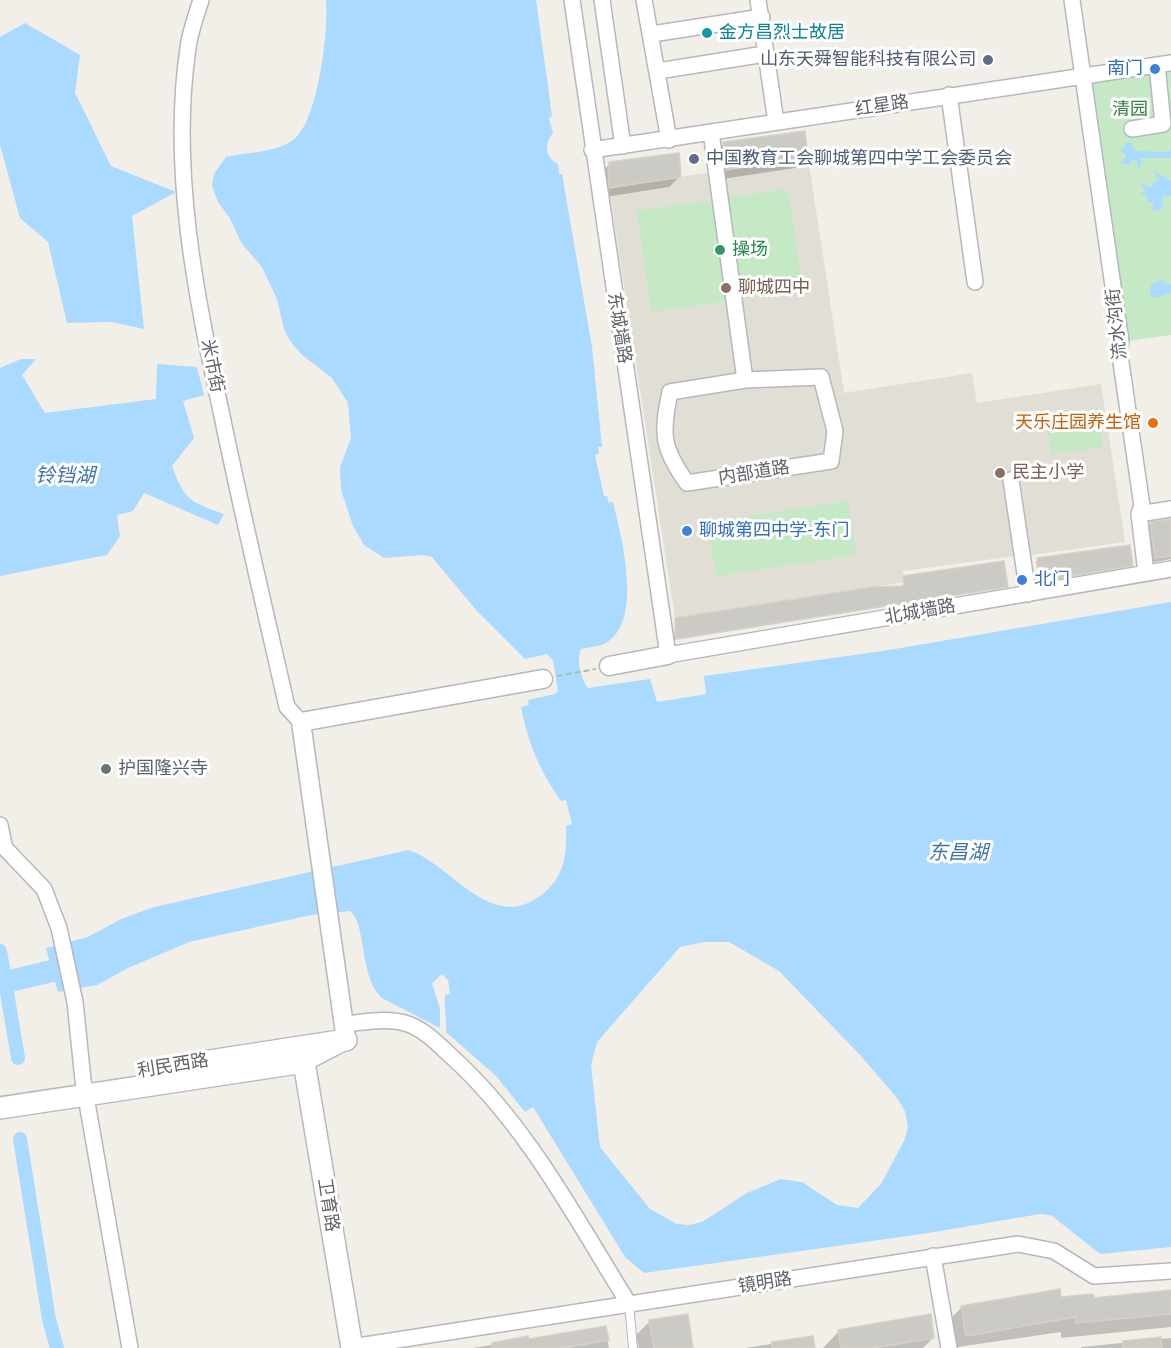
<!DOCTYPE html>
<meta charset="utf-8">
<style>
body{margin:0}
canvas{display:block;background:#f1efe8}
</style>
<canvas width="1171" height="1348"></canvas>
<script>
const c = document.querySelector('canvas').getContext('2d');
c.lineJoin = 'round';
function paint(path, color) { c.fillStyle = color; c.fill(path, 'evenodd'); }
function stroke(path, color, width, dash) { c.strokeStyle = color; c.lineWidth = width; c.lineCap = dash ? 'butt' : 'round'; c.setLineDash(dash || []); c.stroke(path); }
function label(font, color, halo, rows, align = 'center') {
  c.font = font + ' "PT Sans","Noto Sans SC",sans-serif'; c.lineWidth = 6; c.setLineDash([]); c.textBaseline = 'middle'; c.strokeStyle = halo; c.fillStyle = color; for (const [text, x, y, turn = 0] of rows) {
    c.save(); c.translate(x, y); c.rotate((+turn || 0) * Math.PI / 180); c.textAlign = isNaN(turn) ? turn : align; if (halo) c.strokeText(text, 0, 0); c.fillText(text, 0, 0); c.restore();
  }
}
paint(new Path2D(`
 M808,157L844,393L972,373L977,403L1101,384L1125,542L1031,555L1035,585L1019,587L1015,556L903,571L904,582L675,618L609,188Z`), '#e1ded6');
paint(new Path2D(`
 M1171,63V335L1121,342L1084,75Z
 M788,189L803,290L651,312L637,211Z
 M1099,420L1103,447L1051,455L1047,428Z
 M848,501L856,555L716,576L708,522Z`), '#c5e8c5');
paint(new Path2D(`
 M326,0H536L552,116L549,118L553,133C544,143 545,158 558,164L559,174H562L592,347L602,447H598L599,454L595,455L604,496H607L609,503L613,502C621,535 645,624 604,644C597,647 588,647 581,649C576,659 581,680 588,688L650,679L657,702L706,694L704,676L883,651L1171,602V1247L1100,1254L1051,1215L1040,1214L922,1234L644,1273L625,1257L533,1107L525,1112L496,1076L446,1032C447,1019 444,1008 445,995L450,994L448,980L442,974L432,983L440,1009V1028L382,998C359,978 367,924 350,911L311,915L189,942L128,968L97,985L58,992L46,948L88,937L121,919L154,907L408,850C452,863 491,937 544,893C565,875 567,853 566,826L572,824L566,800L561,801C540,771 528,743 521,707L529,705L528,700L555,694L558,691L553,660L547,654L525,659L477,611L432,557L423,555L384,558L364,545L353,526L341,490L340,467L351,438L348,403L332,378L302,355L290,341L284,329L277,299L262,267L242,244L229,217L218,202L212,186L214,174L226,157C246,152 276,153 293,140C318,123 329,29 326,0ZM704,942H729L779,971L861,1056L897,1098L905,1111L908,1127L904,1141L881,1184L858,1208L837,1205L802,1182L781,1179L747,1193L702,1222L689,1225L677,1224L650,1209L600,1147L591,1065L597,1042L680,947Z
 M25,23L80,55L75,93L111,166L176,192L132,216L144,329L112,322L67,323L48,242L20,218L0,145V37Z
 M1131,142L1135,151L1169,152L1171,148V158H1140L1142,163L1138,171L1137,160L1131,161L1129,165L1120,163L1127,155L1120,150L1125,147L1124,143Z
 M1153,171L1171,180V196L1161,197L1163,206L1158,211L1152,210L1154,202H1147L1146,194L1140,196L1145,190L1139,181L1150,188L1154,182L1159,181Z
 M1162,279L1165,283L1171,284V293L1154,298L1150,294L1151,285Z
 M21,359H36L22,375L45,413L156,399L157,364L197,367L204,395L183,401L194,438L172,466C185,501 190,502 224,514L218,525L144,493L133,511L117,515L120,536L107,555L0,576V368Z`), '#aadaff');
paint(new Path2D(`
 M724,143L806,157L795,168L716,180L713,154Z
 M610,164L680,176L669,187L599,198V174Z
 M1171,520V559L1151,563L1145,529L1151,524Z
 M1038,559L1131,565L1039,583L1036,562Z
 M904,577L1006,586L674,640L675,619L903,588Z
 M1171,1292V1327L1061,1338V1332L951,1348L946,1323L962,1307L1060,1299L1093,1300Z
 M650,1321L692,1348H639L636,1335Z
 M605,1327L609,1348H472Z
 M839,1331L933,1338L923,1348H823Z
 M812,1338L814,1348H745Z
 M1171,1338V1348H1081L1082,1347Z`), '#0003');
stroke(new Path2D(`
 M0,951L18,1058
 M20,1139L49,1319L57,1348`), '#aadaff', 14);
stroke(new Path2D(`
 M6,982L52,971`), '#aadaff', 22);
const building = new Path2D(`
 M805,131L808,157L726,170L723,142Z
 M679,153L681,177L609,188V162Z
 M1171,519V556L1155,558L1150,522Z
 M1130,545L1133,566L1041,581L1037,558Z
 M1004,561L1008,587L676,639L675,618L873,587L904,586L903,576Z
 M1060,1289L1061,1297L1093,1294L1094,1298L1171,1290V1314L1076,1323V1317L966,1336L961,1306Z
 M688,1314L693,1348H654L649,1320Z
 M931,1314L934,1338L873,1348H841L838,1330Z
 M606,1326L609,1340L563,1348H492V1343L528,1336L529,1339Z
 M813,1336L815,1348H772V1342Z
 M1161,1337L1162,1348H1123V1341Z`);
paint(building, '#cccac5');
stroke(building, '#d6d1c6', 1.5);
const service = new Path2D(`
 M629,1304L633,1348`);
const minor = new Path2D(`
 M201,0C196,16 190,32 188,48C170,170 196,296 222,416C242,513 265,610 287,707L301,722
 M572,0L668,655L1171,569
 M602,0L623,146
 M644,0L669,140
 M758,0L776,122
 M1072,0L1121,342L1119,349L1142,506L1139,514L1146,573
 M652,34L762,17
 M658,71L765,54
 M949,95L975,282
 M1132,129L1163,124L1157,65
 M711,132L745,380L670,392C661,434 662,448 687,483L831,461L835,431L821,377L745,380
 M592,150L1171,63
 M1011,480L1028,594
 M1139,514L1171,509
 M0,825L4,845
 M0,843L44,889L59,928L75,1002L83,1080L130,1348
 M345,1024C366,1022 388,1017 408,1024C425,1030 439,1045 452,1057C527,1125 576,1219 629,1304
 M933,1256L949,1348
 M352,1347L1018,1244L1054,1251L1094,1276L1171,1271`);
const tertiary = new Path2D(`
 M609,666L668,655
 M304,1062L346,1040L301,722L543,679`);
const secondary = new Path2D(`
 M190,1064L346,1040
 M0,1108L304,1062L352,1348`);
stroke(service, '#b5b8bc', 10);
stroke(minor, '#b5b8bc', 18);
stroke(tertiary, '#b5b8bc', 21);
stroke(secondary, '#b6babf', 24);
stroke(new Path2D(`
 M557,676L596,669`), '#9cc7a9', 2, [6, 3]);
stroke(service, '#fff', 8);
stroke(minor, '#fff', 15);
stroke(tertiary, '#fff', 18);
stroke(secondary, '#fff', 21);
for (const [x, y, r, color] of [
 [707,33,6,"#0f9aa8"],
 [988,60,6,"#5c6f8a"],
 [1155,69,6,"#3f7fe0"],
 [694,159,6,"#5c6f8a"],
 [720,250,6,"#2e9e5b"],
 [726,288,6,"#8d6e63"],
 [1153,423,6,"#e8710a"],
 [1000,473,6,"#8d6e63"],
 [687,531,6,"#3f7fe0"],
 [1022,580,6,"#3f7fe0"],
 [106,769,6,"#6b7280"]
]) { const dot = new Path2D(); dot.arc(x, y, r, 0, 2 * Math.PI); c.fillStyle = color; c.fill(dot); stroke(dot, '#fff', 2); }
label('18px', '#0d838f', '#fff', [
 ["金方昌烈士故居",719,33]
], 'left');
label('18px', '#4e5e75', '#fff', [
 ["山东天舜智能科技有限公司",976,60],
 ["中国教育工会聊城第四中学工会委员会",706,159,"left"]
], 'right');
label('18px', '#366cbe', '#fff', [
 ["南门",1143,69,"right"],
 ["聊城第四中学-东门",699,531],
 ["北门",1034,580]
], 'left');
label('18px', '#5f6368', '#fff', [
 ["红星路",882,106,-9],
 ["流水沟街",1117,324,-96],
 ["东城墙路",619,328,81],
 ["米市街",212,366,79],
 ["内部道路",754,473,-9],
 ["北城墙路",920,612,-10],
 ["利民西路",173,1066,-9],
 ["卫育路",328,1205,81],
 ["镜明路",765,1283,-9]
]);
label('18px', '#348238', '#fff', [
 ["清园",1130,110]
]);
label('18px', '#27864d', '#fff', [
 ["操场",732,250]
], 'left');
label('18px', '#785e54', '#fff', [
 ["聊城四中",738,288],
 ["民主小学",1012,473]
], 'left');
label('18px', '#c56008', '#fff', [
 ["天乐庄园养生馆",1141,423]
], 'right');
label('18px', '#5b616d', '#fff', [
 ["护国隆兴寺",118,769]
], 'left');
label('italic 20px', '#4174aa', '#fff', [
 ["铃铛湖",65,476],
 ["东昌湖",958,853]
]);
</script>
